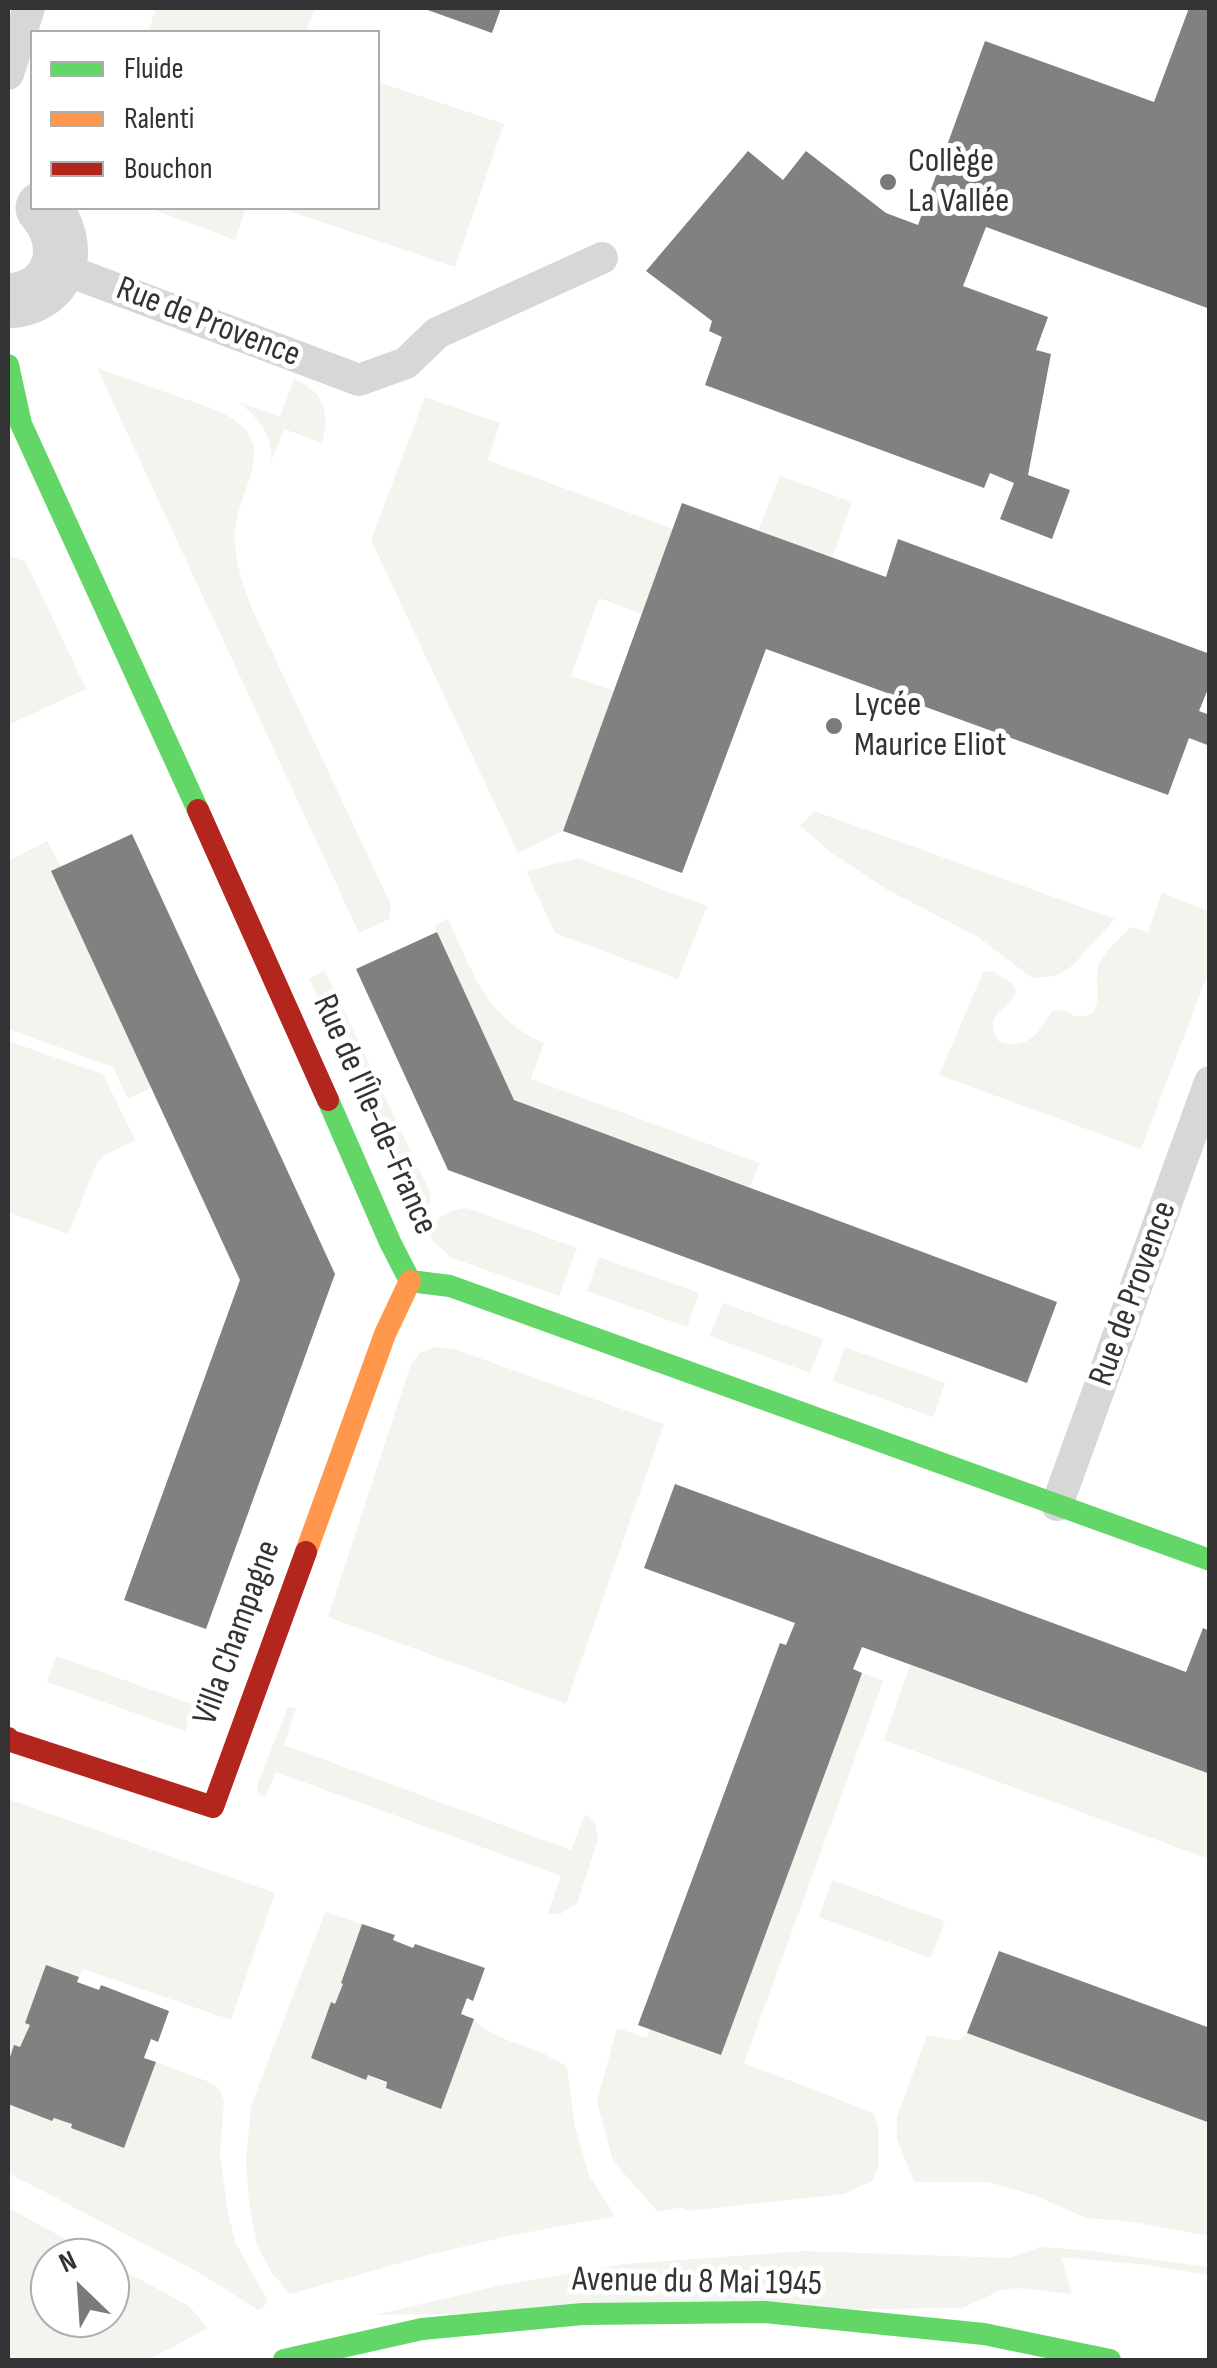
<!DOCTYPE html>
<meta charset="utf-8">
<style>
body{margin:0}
#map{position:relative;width:1217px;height:2368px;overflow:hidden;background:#fff;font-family:"Sofia Sans Condensed",sans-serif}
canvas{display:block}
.frame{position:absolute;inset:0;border:10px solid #333;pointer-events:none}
.legend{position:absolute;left:30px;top:30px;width:350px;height:180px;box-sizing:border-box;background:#fff;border:2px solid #adadad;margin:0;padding:12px 18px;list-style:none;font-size:30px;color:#333}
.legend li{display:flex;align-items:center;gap:20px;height:50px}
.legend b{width:50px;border:2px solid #adadad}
.north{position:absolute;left:30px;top:2238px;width:100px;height:100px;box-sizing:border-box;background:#fff;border:2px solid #adadad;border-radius:50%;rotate:335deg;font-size:28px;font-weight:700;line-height:40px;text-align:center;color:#333}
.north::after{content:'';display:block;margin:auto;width:35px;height:45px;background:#7a7a7a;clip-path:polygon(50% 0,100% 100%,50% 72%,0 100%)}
</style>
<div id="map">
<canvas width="1217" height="2368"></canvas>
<div class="frame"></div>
<ul class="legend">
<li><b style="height:12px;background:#63d668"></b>Fluide</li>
<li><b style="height:12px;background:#ff974d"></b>Ralenti</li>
<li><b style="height:12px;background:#b3261e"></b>Bouchon</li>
</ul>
<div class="north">N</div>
</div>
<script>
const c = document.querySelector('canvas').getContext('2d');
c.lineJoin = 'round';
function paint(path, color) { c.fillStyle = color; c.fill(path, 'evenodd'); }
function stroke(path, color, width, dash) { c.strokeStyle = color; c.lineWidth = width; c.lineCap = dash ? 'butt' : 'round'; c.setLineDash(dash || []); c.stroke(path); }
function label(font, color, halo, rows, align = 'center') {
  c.font = font + ' "Sofia Sans Condensed",sans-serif'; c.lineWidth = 10; c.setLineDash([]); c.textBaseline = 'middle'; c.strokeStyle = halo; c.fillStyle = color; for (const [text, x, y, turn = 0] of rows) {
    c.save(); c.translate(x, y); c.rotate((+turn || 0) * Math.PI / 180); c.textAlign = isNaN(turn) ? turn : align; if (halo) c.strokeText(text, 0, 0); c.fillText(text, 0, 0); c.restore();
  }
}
paint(new Path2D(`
 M156,8H315L306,32H148Z
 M378,82L504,124L455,267L280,208H378Z
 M149,208H246L235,240Z
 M97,368C126,378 155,389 185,399C199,404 215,408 228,416C282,447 236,490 235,534C234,560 243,584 252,609L391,905L389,919L359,933Z
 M294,379C325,392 330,413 322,443L284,429L271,462C274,435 258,419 239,402L280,417Z
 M425,397L500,423L488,460L673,529L642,614L599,598L571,676L614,691L563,831L518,853L371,540Z
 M780,476L852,502L832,558L758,531Z
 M8,555L26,562L86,689L8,725Z
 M814,811L1115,919L1072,966L1055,976L1032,978L978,937L886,889L833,854L800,826Z
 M47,841L61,867L52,871L152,1087L128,1099L113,1067L8,1029V861Z
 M578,858L707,906L678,979L555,933L526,871Z
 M1162,893L1209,911V971L1141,1149L939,1075L983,972L993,971L1013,984L1016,992C1006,1014 983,1011 998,1041C1026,1052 1039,1033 1052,1011C1071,1006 1069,1024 1093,1013C1102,994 1095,990 1097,973C1099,954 1119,940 1131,927L1148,932Z
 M448,919C474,974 485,1017 544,1043L531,1079L760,1163L750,1187L514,1100L434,926Z
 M325,971L431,1194L430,1206L418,1214L309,978Z
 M8,1041L103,1074L135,1140L103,1156L96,1165L68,1234L8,1212Z
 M467,1208L577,1248L559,1296L452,1258L430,1238C435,1216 446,1211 467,1208Z
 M599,1257L699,1293L687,1327L587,1291Z
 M723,1303L823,1339L810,1373L710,1336Z
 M436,1347L454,1349L664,1424L566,1704L328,1617L411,1364L421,1352Z
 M845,1347L945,1383L933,1417L833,1381Z
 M56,1656L195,1705L185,1731L47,1682Z
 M910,1665L1209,1774V1859L884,1740Z
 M862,1673L883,1681L744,2063L874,2113L879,2132L878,2168L872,2181L844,2194L685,2211L683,2207L658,2212L613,2161L597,2102L617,2028L647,2038L650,2029Z
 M288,1707L296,1708L284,1745L571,1850L585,1814L595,1823L598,1839L577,1904L560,1914L548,1913L561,1876L276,1772L265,1797L258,1794L257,1786Z
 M8,1799L275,1893L231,2020L83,1969L79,1977L46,1966L25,2022L30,2025L20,2047L14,2046L8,2063Z
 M832,1880L945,1921L931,1958L819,1917Z
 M325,1912L362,1924L341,1982L343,1984L335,2004L330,2003L311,2058L366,2079L368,2075L440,2109L474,2019C490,2041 540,2046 567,2067L575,2126L589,2175L615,2216L508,2236L425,2256L290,2294L272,2273L257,2245L249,2202L246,2160L251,2106Z
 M967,2033L1209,2123V2236L1134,2222L1087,2218L1033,2195L988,2182H914L897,2139V2117L927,2035L958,2041Z
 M156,2062L212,2083L220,2090L224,2101L220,2154L228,2213L236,2244L268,2301L263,2308L258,2310L198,2272L8,2173V2104L51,2121L54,2118L72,2124L71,2128L124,2148Z
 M8,2208L101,2258H50V2318H110V2263L189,2306L208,2328L148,2360H8Z
 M1040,2247L1083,2250L1209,2267V2275L1147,2265L1061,2257L1072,2294L1016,2288L1001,2290L963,2308L375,2315L502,2285L624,2264L804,2251L1010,2258Z`), '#f1f5ed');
paint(new Path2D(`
 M422,8H501L492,33Z
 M1189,8H1210V309L986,227L963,286L1048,317L1036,350L1051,354L1028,475L1070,490L1052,539L1000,519L1014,483L990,473L984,488L705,385L722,337L709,331L712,321L646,271L748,151L783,180L806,151L886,213L918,225L985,41L1154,102Z
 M682,503L886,577L898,539L1210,654V684L1199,711L1210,715V746L1189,738L1168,795L766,649L682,873L563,831Z
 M132,834L335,1274L206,1629L124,1600L240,1280L51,871Z
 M437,932L514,1100L1057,1302L1027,1383L448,1170L356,969Z
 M675,1484L1186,1672L1203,1628L1210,1631V1774L862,1647L853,1669L862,1673L721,2055L638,2025L780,1643L786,1645L795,1623L644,1568Z
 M362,1924L395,1935L393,1940L413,1948L415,1944L485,1968L473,2001L467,1998L461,2014L474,2019L441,2109L386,2088L387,2082L368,2075L366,2080L311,2058L331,2002L335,2004L343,1984L341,1983Z
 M999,1951L1210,2028V2123L967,2033Z
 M46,1965L79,1977L77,1982L99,1990L101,1985L169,2011L158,2042L151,2039L144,2058L156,2062L124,2148L71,2128L72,2124L54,2118L52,2121L8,2104V2063L14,2045L20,2047L30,2025L25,2023Z`), '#818181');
stroke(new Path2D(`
 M8,74L29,8
 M58,267L359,380L406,363L437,333L602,258
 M1057,1505L1210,1082`), '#d7d7d7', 32);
stroke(new Path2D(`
 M8,301C61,298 76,245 43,208`), '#d7d7d7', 55);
stroke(new Path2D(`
 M8,365L21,424L198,810
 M328,1100L390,1242L410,1281
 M410,1281L450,1286L1210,1560
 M284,2360L422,2329L583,2314L765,2312L984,2334L1110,2360`), '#63d668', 22);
stroke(new Path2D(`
 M306,1552L385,1334L410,1281`), '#ff974d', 22);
stroke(new Path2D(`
 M198,810L328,1100
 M8,1738L11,1741L213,1807L306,1552`), '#b3261e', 22);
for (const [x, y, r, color] of [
 [888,182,10,"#7a7a7a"],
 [834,726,10,"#7a7a7a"]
]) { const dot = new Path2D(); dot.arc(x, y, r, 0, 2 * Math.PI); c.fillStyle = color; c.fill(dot); stroke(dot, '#fff', 4); }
label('35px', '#333', '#fff', [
 ["Collège",908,162],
 ["La Vallée",908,202],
 ["Lycée",854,706],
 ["Maurice Eliot",854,746]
], 'left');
label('35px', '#333', '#fff', [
 ["Rue de Provence",208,323,21],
 ["Rue de l'Île-de-France",374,1115,66],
 ["Rue de Provence",1134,1294,-70],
 ["Villa Champagne",238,1633,-70],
 ["Avenue du 8 Mai 1945",697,2283,1]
]);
</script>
